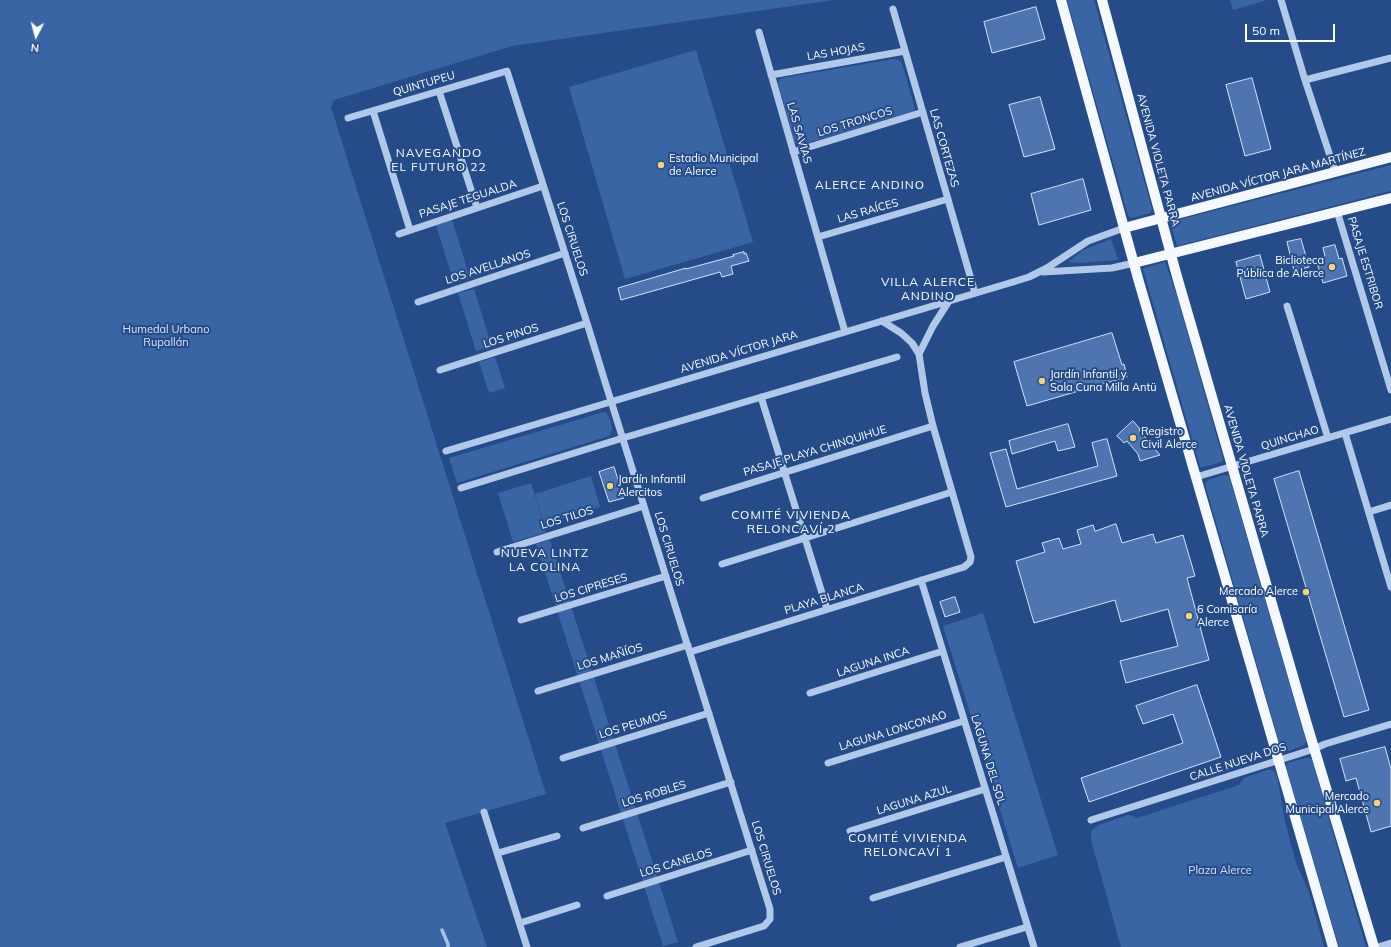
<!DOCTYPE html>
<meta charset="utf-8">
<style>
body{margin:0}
#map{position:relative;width:1391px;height:947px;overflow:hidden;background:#254c89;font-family:Mulish,sans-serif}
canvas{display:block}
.north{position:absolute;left:16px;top:16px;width:40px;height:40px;-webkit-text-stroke:3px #254c89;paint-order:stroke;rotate:186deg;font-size:11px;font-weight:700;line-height:16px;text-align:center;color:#fff}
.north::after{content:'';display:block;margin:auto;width:14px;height:18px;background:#fff;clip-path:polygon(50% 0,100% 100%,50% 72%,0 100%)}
.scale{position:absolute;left:1245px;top:24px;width:90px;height:18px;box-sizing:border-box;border:2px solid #fff;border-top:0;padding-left:5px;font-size:12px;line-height:14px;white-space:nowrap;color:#fff;-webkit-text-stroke:3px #254c89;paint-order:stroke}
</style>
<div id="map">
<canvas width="1391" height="947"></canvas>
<div class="north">N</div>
<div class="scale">50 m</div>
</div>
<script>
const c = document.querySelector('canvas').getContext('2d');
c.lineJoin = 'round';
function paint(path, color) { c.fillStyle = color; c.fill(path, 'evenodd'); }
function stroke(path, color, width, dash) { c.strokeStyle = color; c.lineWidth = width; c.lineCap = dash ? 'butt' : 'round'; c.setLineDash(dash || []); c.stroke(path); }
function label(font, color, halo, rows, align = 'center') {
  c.font = font + ' Mulish,sans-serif'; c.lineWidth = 4; c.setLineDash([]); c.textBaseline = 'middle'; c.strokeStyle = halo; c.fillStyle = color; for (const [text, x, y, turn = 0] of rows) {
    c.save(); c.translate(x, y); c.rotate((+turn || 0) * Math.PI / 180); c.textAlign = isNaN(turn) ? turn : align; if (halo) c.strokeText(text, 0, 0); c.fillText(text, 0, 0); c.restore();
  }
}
paint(new Path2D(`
 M0,0H834L512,46L334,100L331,107L546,794L445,823L487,947H0Z
 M1067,0H1094L1152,209L1150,213L1132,218L1128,216Z
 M1230,0H1267L1233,10Z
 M696,50L753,242L625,279L569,87Z
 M894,59L899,60L902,63L915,109L913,111L801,145L795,143L778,84L779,80L782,78Z
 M1391,165V191L1177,246L1170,222Z
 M452,220L470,278L454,283L436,225Z
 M1111,239L1118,260L1081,263L1068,262L1083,250Z
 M1165,262L1177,296L1223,459L1221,462L1204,467H1200L1143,269L1144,268Z
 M474,289L492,347L476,351L458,293Z
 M495,357L505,388L489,393L479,362Z
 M604,412L607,413C610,421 615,429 609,436L457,483L449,458Z
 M1224,475L1229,476L1306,741L1304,745L1289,751L1281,749L1205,484L1208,480Z
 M591,476L600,507L544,524L535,494Z
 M531,483L546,532L513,542L498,493Z
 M550,540L678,942L663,946L536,544Z
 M983,613L1058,855L1018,868L943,626Z
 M1306,758H1310L1312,760L1366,947H1339L1286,767L1287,763Z
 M1267,770H1273L1277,776L1285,821L1296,863L1309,892L1324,947H1121L1091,840L1092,830L1099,825L1128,815L1133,816L1137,818L1239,785L1244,778Z`), '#3a65a5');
stroke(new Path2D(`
 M442,930L448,944V947`), '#a6c2ea', 3.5);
const building = new Path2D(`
 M1036,7L1045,39L992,53L984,22Z
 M1252,78L1271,149L1245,156L1226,85Z
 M1040,97L1055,149L1024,157L1009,105Z
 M1083,179L1091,210L1039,225L1031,194Z
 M1301,239L1309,267L1294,271L1287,242Z
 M1335,245L1339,259L1342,258L1347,276L1323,283L1316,259L1325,256L1323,248Z
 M744,252V254L746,253L749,261L731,266L733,274L722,277L720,272L621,300L618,288L686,268V269L734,256L733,255Z
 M1260,255L1270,292L1246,299L1236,262Z
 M1112,333L1122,365L1124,364L1127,377L1027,406L1014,362Z
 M1133,421L1140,429L1139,430L1160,455L1140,461L1138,454L1127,441L1124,443L1117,436Z
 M1068,424L1075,447L1058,451L1055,441L1012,454L1009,441Z
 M1107,439L1117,476L1006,507L990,453L1006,449L1017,489L1098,466L1092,443Z
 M614,467L624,498L609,502L599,472Z
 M1299,471L1369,710L1344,717L1274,479Z
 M1116,524L1122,543L1153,534L1156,543L1183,535L1195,576L1187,578L1209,660L1126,683L1120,661L1178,646L1168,609L1121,622L1115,600L1034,623L1016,561L1045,552L1042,543L1059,538L1063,549L1081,544L1077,530L1093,525L1095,531Z
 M955,597L960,612L945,617L940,602Z
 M1197,685L1221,757L1089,802L1081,778L1183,743L1173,714L1143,724L1136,706Z
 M1385,747L1391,769V826L1371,832L1356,778L1346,781L1340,759Z`);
paint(building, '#4e75b0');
stroke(building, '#d6e3f7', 1);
stroke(new Path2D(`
 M1281,0L1305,80L1335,171
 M893,9L975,293
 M759,32L845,332
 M771,75L905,51
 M1305,80L1391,58
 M439,91L477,208
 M373,111L410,230
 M348,118L507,71L587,323L606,385L770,909V919L764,926L696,947
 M793,152L923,112
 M1337,211L1391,390
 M399,234L543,186
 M818,237L948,199
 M1043,272L1112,268L1134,263
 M418,302L565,253
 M1287,306L1328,438
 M919,354L933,326L949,301
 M440,370L587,323
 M761,397L827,609
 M1345,433L1391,587
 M446,451L1013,282L1029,277L1047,268L1088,241L1124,228
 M1196,477L1391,419
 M461,488L623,438L897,357
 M703,498L933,426
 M1369,512L1391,505
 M497,552L644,506
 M722,564L952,492
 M921,580L1034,947
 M521,620L666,576
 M690,652L964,567L970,562L971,557L933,426L925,393L919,354L912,343L901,333L882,321
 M538,691L688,645
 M810,693L943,651
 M563,758L709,713
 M828,763L964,721
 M484,812L527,947
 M1091,820L1314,749L1325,744L1391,724
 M583,828L731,782
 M850,831L985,789
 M498,853L557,836
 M607,896L752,850
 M873,898L1006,857
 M520,923L577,905
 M960,947L1027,927
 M1378,947L1391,943`), '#b2c8e9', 7);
stroke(new Path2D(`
 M1061,0L1139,282L1333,947
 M1102,0L1176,273L1308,728L1374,947
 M1124,228L1391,157
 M1134,263L1391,198`), '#f5f8fe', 10);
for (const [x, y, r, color] of [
 [661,165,4,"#f3d576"],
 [1332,267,4,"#f3d576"],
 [1042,381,4,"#f3d576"],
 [1133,438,4,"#f3d576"],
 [610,486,4,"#f3d576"],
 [1306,592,4,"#f3d576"],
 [1189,616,4,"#f3d576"],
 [1377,803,4,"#f3d576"]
]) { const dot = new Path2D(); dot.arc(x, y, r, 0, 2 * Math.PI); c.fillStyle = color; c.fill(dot); stroke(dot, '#254c89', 1.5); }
label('11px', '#fff', '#254c89', [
 ["LAS HOJAS",836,52,-10],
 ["QUINTUPEU",424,84,-16],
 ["LOS TRONCOS",855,122,-17],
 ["LAS SAVIAS",799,133,74],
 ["LAS CORTEZAS",944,148,74],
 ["AVENIDA VIOLETA PARRA",1158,160,75],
 ["AVENIDA VÍCTOR JARA MARTÍNEZ",1278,175,-15],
 ["PASAJE TEGUALDA",468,199,-18],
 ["LAS RAÍCES",868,211,-16],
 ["LOS CIRUELOS",572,239,72],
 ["PASAJE ESTRIBOR",1365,263,73],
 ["LOS AVELLANOS",488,267,-18],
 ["LOS PINOS",511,336,-18],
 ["AVENIDA VÍCTOR JARA",739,352,-17],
 ["QUINCHAO",1290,438,-17],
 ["PASAJE PLAYA CHINQUIHUE",815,451,-17],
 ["AVENIDA VIOLETA PARRA",1246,471,74],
 ["LOS TILOS",567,518,-17],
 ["LOS CIRUELOS",669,549,73],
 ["LOS CIPRESES",591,588,-17],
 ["PLAYA BLANCA",824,599,-17],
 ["LOS MAÑÍOS",610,657,-17],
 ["LAGUNA INCA",873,662,-18],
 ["LOS PEUMOS",633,725,-17],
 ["LAGUNA LONCONAO",893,731,-17],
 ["LAGUNA DEL SOL",988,760,73],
 ["CALLE NUEVA DOS",1238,762,-18],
 ["LOS ROBLES",654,794,-17],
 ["LAGUNA AZUL",914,800,-17],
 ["LOS CIRUELOS",766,858,73],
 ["LOS CANELOS",676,863,-17]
]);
label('11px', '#fff', '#254c89', [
 ["Estadio Municipal",669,159],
 ["de Alerce",669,172],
 ["Biclioteca",1324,261,"right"],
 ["Pública de Alerce",1324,274,"right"],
 ["Jardín Infantil y",1050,375],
 ["Sala Cuna Milla Antü",1050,388],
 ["Registro",1141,432],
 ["Civil Alerce",1141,445],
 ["Jardín Infantil",618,480],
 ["Alercitos",618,493],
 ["Mercado Alerce",1298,592,"right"],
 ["6 Comisaría",1197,610],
 ["Alerce",1197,623],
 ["Mercado",1369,797,"right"],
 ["Municipal Alerce",1369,810,"right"]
], 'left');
label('11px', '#d6e3f7', '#254c89', [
 ["Humedal Urbano",166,330],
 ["Rupallán",166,343],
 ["Plaza Alerce",1220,871]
]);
c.letterSpacing = '1px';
label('12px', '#fff', '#254c89', [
 ["NAVEGANDO",439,153],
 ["EL FUTURO 22",439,167],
 ["ALERCE ANDINO",870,185],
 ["VILLA ALERCE",928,282],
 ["ANDINO",928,296],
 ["COMITÉ VIVIENDA",791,515],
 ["RELONCAVÍ 2",791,529],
 ["NUEVA LINTZ",545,553],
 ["LA COLINA",545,567],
 ["COMITÉ VIVIENDA",908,838],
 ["RELONCAVÍ 1",908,852]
]);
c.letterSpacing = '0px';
</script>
